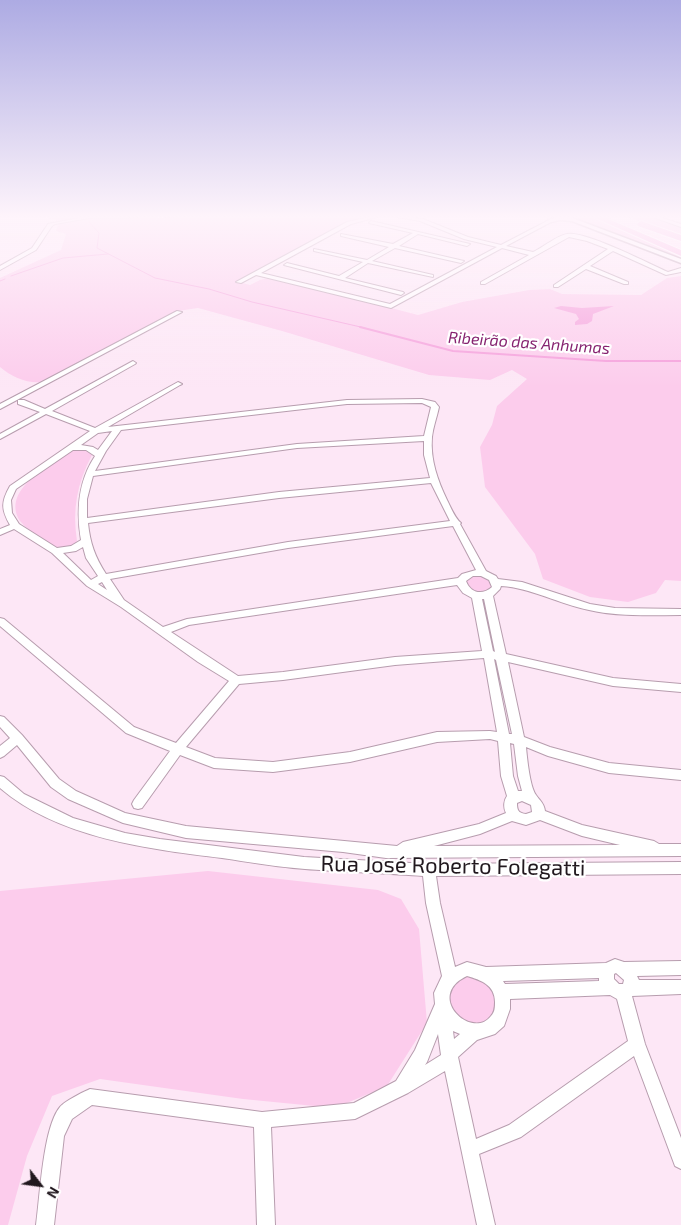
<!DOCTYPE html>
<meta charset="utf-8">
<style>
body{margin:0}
#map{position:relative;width:681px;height:1225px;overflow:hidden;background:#fde7f6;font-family:"Exo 2",sans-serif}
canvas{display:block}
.north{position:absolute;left:15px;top:1160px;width:50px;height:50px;-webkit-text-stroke:4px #fff;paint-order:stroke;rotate:120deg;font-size:14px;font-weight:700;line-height:20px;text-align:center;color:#21181e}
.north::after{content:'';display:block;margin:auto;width:18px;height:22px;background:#21181e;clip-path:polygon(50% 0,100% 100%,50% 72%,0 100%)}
</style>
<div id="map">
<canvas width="681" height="1225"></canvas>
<div class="north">N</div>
</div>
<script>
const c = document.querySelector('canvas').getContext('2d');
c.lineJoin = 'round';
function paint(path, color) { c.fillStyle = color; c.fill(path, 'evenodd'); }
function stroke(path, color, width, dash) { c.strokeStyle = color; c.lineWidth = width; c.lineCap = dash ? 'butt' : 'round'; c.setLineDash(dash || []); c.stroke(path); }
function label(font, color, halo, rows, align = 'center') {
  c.font = font + ' "Exo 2",sans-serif'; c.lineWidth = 4.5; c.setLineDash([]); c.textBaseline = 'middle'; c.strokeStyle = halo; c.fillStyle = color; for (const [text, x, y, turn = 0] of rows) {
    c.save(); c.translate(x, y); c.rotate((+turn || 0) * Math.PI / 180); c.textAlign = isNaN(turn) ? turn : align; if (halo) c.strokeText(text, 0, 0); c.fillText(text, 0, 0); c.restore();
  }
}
paint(new Path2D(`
 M41,216H124L135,218L238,216H373L357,220L345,226L239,282L250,285L260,280L272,277L418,315L462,302L529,290L550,289L562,294L641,295L667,278L681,276V581L665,580L656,593L628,602L590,597L543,579L535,554L485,487L480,447L492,425L497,406L527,379L512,370L490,380L429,375L282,331L198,308L178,311L43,382C27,384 12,377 0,367V278L61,250L66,234L56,231L60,221Z
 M566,216H591L681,254V259Z
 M624,216H649L681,227V234Z
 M74,450L86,451L92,455C77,483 72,510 77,541C71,548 63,549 54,548C43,540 29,532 20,521C0,489 53,463 74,450Z
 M478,575L490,579L492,588C487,594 478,593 471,590L466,581L470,577Z
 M208,871L378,890L401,899L419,929L427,1023L387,1086L335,1108L243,1099L100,1079L52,1096L27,1156L8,1225H0V891Z
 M466,977C482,976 502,991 496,1009C490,1031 463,1026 453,1011C444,997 452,981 466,977Z`), '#fcccec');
paint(new Path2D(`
 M561,306L582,308L614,306L593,314L592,321L587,324L575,325V322L579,319L576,314L554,308Z`), '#f59edb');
stroke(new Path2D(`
 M92,216L89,222L99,233L97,248L155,278L209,289L252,302L365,328
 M11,276L63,258L108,254
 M0,281L5,279`), '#f59edb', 1);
stroke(new Path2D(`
 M360,327L453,351L606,361H681`), '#f59edb', 2);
const minor = new Path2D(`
 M89,216H140L138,217L89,218L55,224L52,226L36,250L0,270V266L32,248L48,224Z
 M374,216H381L351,224L261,273L390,304L497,247L464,239L420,221L398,217V216L423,219L468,237L501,245L551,219L553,221L506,246L533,252C542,248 558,235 567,234C584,230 650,264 668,272L681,268V272L666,275L613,251L590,266L628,282V284H624L586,269L558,287H554V285L608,249L587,241L569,237L485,284H481V282L529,255L502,248L391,308L256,275L241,283L236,282L347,222Z
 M650,216H656L681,224V227Z
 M371,221L470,244L467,246L418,234L399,246L464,261L461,263L395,248L372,261L433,275V277L368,263L345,278L403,292L404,293L401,295L284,265L287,263L339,276L363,262L314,251V249L367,260L389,247L341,236V234L393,244L413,233L369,223Z
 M177,311L182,312L0,409V404Z
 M133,361L136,363L135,364L52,411L95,428L178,382L182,384L180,385L108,427L347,400L422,399L435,402L439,407C437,417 433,427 432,437C430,460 438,481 447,500C451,508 455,518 461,523L460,524L486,571L496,576L498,579L522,582L590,604L615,608L681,609V615C651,615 619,617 589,610C559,604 532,588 501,586L500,589L493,596L506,654L613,678L681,684V692L613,686L508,662L524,737L550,747L609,763L681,770V780L609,773L548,756L526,747C527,758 530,787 536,795C540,801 544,803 545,811L582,825L654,841L659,844H681V856L386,858L343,852L186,838L123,823L68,799L51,787L17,745L4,756L0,758V746L10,738L0,727V716L4,717L22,735L59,779L76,791L125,813L186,826L397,846L403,842L479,824L506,813C503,807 504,800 507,796L501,776L498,741L490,739L437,742L350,762L273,772L214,768L180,755L142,808L138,809L134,808L132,804L134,800L170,751L126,733L0,626V618L4,619L134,727L176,743L229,681L198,662L121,607L87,586L52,553L14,529L0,535V529L10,525C1,509 1,502 10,486L90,431L46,414L0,439V434L40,412L18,404V400H24L45,409ZM422,403L431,407L424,436L297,444L95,471L106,451L121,430L347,404ZM112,431L98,450L93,447L81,445L98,433ZM424,441V455L430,478L279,492L87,518V499L93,476L297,448ZM73,450H86L95,456C78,482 76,510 81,540L71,546L57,548L19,524L12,513L11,500L16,489ZM431,483L450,521L288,542L106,574C95,557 90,543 88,523L279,498ZM453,526L476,570L462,574L458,578L187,619L163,627L124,600L110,579L288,548ZM83,547L86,558L98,576L91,580L63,553L76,551ZM473,576H481L489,580L492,587C483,595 471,594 466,581ZM102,582L107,590L98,584ZM457,585L463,593L472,598L482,651L395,657L283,672L238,676L171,632L189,625ZM482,599H484L495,652L493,651ZM484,658L497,732L490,731L437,732L350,752L273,762L215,758L186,747L239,684L283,680L395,665ZM494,659L496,660L512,734H509ZM510,743L514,744L518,776L522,791H518L513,776ZM522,801L531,805L532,812L526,814C518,813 517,810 517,803ZM540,820L582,836L620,845L434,846L480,834L512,821L526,825Z
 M0,776L4,777L24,794L73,818L125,833L160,839L304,857L429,864L681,862V874L436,876L440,903L455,967L467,962L486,967L606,963L615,959L624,962L681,961V975L637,976L639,980H681V994L632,996L645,1044L681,1138V1169L675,1166L634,1056L521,1137L479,1154L495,1225H477L445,1071L408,1093L355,1119L271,1127L275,1225H257L254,1127L92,1105L72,1119L64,1136L54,1225H36C40,1197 43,1127 60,1107C65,1101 83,1092 90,1089L262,1112L354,1103L396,1081L415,1050L435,1004L434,993L442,976L426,903L423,876C384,873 344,872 305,869C277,867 249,862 222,858C148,849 58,838 0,788ZM616,973L624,980L623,984H619L614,979V974ZM467,976C481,980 495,985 495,1002C495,1007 495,1012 491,1016C472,1041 424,996 467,976ZM599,978V981L505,984L503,981ZM610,995L617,999L628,1041L509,1125L476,1139L458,1057L477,1040L495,1034L504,1026L510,1009V999ZM453,1031L460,1034L454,1039ZM438,1034L441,1055L425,1065L427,1062Z`);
const tertiary = new Path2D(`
 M561,216H567L681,259V263L572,221L560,220L551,222L548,220Z`);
const motorway = new Path2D(`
 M591,216H601L681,250V256Z
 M641,221L681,235V241L638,226L637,224Z`);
stroke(minor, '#b79dae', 2);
stroke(tertiary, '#b79dae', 3);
stroke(motorway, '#fff', 2);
paint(minor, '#fff');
paint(tertiary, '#fff');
paint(motorway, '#fab1e3');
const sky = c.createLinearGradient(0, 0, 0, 387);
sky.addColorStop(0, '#adabe3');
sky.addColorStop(0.56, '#fef4fb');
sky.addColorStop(1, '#fef4fb00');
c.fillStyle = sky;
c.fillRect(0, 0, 681, 387);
label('italic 16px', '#862370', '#fff', [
 ["Ribeirão das Anhumas",529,343,4]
]);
label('22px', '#21181e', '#fff', [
 ["Rua José Roberto Folegatti",453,866,1]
]);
</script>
